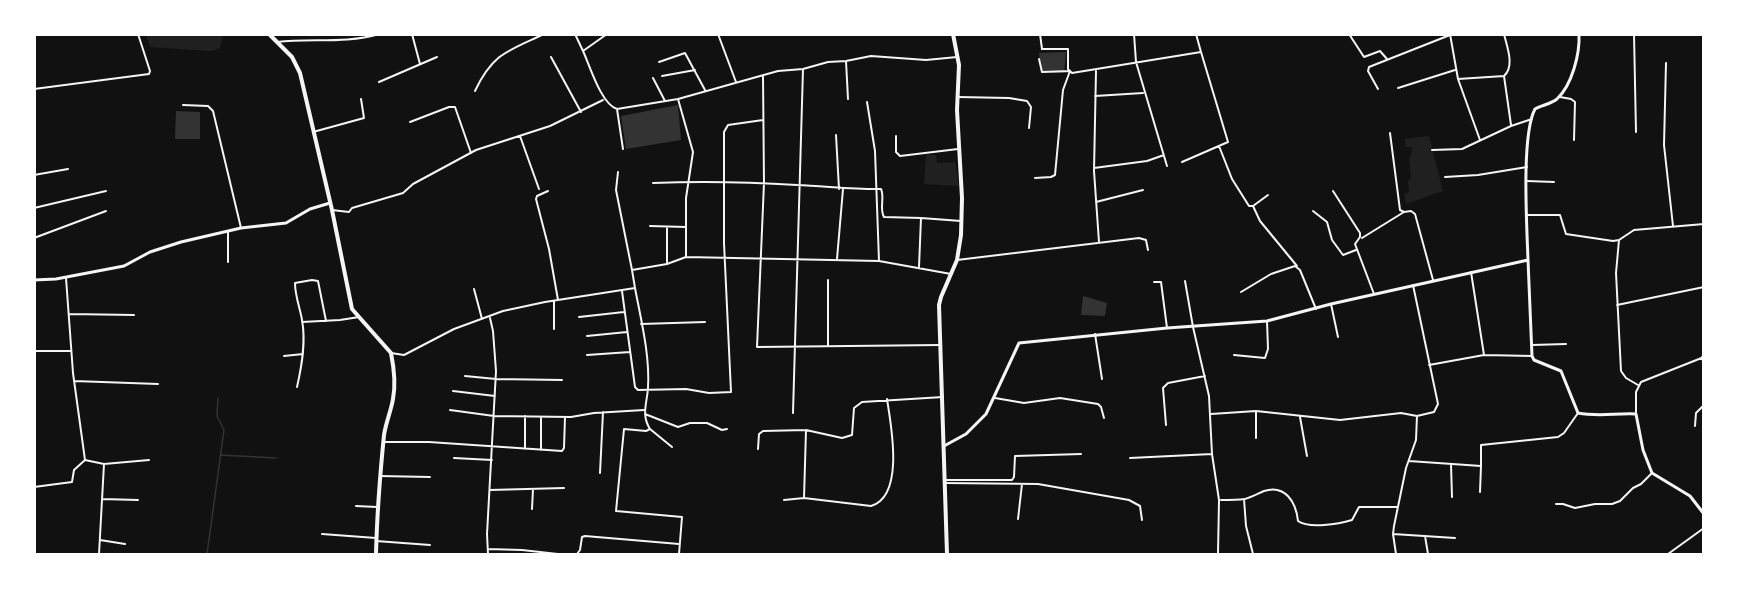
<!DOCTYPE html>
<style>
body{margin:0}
#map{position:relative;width:1738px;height:589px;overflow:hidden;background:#111;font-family:"Alegreya Sans",sans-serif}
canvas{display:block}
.frame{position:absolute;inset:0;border:36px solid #fff;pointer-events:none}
</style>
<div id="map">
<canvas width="1738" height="589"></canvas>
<div class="frame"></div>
</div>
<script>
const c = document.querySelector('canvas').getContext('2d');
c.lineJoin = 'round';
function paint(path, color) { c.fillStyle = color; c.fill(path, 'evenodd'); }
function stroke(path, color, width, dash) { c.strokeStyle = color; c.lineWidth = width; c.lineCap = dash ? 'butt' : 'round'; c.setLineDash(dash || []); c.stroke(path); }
paint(new Path2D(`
 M146,35V34L223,35L220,48L211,51L150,47Z
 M1429,136L1443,191L1406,204L1404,194L1409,192L1408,180L1411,179L1409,156H1411L1412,147H1406L1405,139Z
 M926,155H936L937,163L955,162L959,186L924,184Z`), '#202020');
paint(new Path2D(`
 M1066,52L1064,73L1041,72L1039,53Z
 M678,105L681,140L626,149L621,116Z
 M176,111L200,112V139H175Z
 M1083,296L1107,303L1105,316L1081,315Z`), '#333');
stroke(new Path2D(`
 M220,455L276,458
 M207,554L224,430L217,416L218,398`), '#333', 1.5);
stroke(new Path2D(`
 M412,34L420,64
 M575,34L583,51
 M607,34L583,51C590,66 601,104 617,109L678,99L778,71L803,69L828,62L846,61L871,56L926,60L957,57
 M718,34L736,82
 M1040,34L1042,49H1068V69L1072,73L1201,52L1228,142L1182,162
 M1134,34L1136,62L1167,166
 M1196,34L1201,52
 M1349,34L1364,57L1380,51L1387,59
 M1450,34L1458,79L1480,140
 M1634,34L1636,132
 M277,42C311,38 345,44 379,34
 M551,57L581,112
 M1039,59L1042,72L1070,71
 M846,61L848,99
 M659,62L685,53L705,90
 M1666,63L1664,145L1673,226
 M1096,71L1094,171L1099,242
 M662,76L695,70
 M763,76L764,183L757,347L940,345
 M1504,76C1515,66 1507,47 1504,34
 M653,78L665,101
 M1458,79L1504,76L1511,125
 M379,82L437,57
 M1398,88L1455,70
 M34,89L149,74L150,71L138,34
 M1378,89L1368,71L1369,67L1450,35
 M475,91C493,53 508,51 544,34
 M1095,96L1143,93
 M958,97L1009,98L1027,101L1031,107L1029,128
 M1560,97L1571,99L1575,102L1574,140
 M678,99L693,152L686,198V257
 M867,102L875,151L879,261
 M183,105L208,106L213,111L241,228
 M617,109L623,149
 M410,122L449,107H455L471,153
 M313,132L364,118L361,99
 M1390,133L1400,210L1404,212L1411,211L1415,214L1433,280
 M836,135L839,189
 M520,136L539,189
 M896,136V152L900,156L958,149
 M1219,146L1232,179L1249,206H1253L1268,195
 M1432,150L1462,149L1511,126L1532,119
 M1094,168L1147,161L1164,155
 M618,172L616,190L632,270
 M34,175L68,169
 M1445,177L1478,175L1527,167
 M1035,178L1051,177L1055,175L1063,90L1070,71
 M1527,181L1554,182
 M653,183C701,181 749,182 797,185C824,186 850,189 876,189H881C885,198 879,208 884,217L921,218
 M548,191L537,196L536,199L549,249L558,300
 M1333,191L1360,233V237L1355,244L1374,294
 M1096,202L1143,190
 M1253,206L1260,221L1297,266
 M34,208L106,191
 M332,210L349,212L352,208L403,193L413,184L476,150L550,126L603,100
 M1313,211L1327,222L1332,240L1343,255L1356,250
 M1526,215H1560L1566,234L1613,241L1619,240L1634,230L1704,224
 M650,226L686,227
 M34,238L106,211
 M1362,238L1404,212
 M1619,240L1616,273L1621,371L1626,378L1638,385
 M837,259L843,189
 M957,260L1139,238L1146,240L1148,250
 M228,262V231
 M667,263V227
 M919,267L921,218L961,221
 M1471,272L1484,355
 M66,278L73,373L85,460L104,464L99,554
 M1185,281L1193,327L1209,396L1212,454L1219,500L1218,554
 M1154,282H1161L1167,328
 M635,288C641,320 650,355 648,388C647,403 641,415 650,429L646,431L624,429L616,511L682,517L679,554
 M474,289L482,319
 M622,291L635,387L638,390L686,389L709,393L731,392L724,243V132L728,125L763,120
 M1241,292L1271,274L1295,266L1300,270L1316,309
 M554,301V329
 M1331,304L1338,337
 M1617,305L1704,287
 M69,314L134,315
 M579,317L624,312
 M302,322L340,320L359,317
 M641,324L705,322
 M1095,334L1102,379
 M587,336L627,332
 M1532,345L1566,344
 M828,346V280
 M34,351H71
 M391,353L404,355L454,329L503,311L545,302L635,288L632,270L667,264L686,257L879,261L951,274
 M587,355L630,352
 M1234,355L1265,358L1268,349L1267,321
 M284,356L303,354
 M1702,357L1704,365
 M1429,365L1484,355L1532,356
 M465,376L496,379L562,380
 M74,381L158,384
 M297,387C302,365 306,342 302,320C300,308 295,296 295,283L312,280L318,281L326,321
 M453,391L495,396
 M995,398L1024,403L1060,398L1098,404L1101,407L1104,418
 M887,399C891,425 905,496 871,506L804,498L806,430L842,438L852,435L854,408L862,402L943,397
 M450,410L494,416L571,417L594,413L644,410
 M793,413L803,69
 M645,414L678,427L690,423H707L722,430L727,429
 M1211,414L1256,411
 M1636,414V392L1641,382L1704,357
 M1300,417L1307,456
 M1166,425L1163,388L1168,383L1205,376
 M1695,426L1696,413L1704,405
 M650,429L672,447
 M1256,438V411L1340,420L1401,413L1417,416L1434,412L1438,404L1413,285
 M384,442H429L562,451L564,448L565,417
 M525,449V416
 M758,449L759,434L763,431L806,430
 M541,450V417
 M454,458L492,460
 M1130,458L1212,454
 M1409,461L1481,466L1480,492
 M104,464L149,460
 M1451,464L1452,497
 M1481,466V445L1558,437L1564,433L1578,413
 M600,473L603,412
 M380,476L430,477
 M945,480H1012L1014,477L1015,456L1081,454
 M944,483L1038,484L1129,500L1140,506L1142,520
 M34,487L72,482L74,470L85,460
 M490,490L564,488
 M102,499L138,500
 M1244,499L1246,526L1253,554
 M784,500L804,498
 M1221,500C1229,500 1237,500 1245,499C1252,497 1257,494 1264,491C1285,484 1296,502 1298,521C1309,529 1339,524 1352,520L1359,507H1398
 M1556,504H1563L1575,508L1595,504H1612L1620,501L1633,488L1641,484L1652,473
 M356,506L377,507
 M532,509L533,489
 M1018,519L1022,484
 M322,534L376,538
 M1393,534L1455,538
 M1425,536L1428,554
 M100,540L125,544
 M376,541L430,545
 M488,549L522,550L558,554
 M488,554L487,534L496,371L493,331L490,318
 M577,554L580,550L582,537L585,536L679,544
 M1396,554L1393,534L1394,526L1406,468L1416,440L1417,416
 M1668,554L1704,528`), '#f5f5f5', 2);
stroke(new Path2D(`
 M1528,260C1527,228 1521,135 1535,109C1542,105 1551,104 1557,99C1572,85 1580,54 1579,34
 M34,280L56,279L124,266L150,252L181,242L241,228L286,223L310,209L330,203
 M944,446L966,434L986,414L1019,343L1167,328L1267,321L1331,304L1528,260L1532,356L1534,360L1561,371L1578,413C1598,417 1616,413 1636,414L1643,450L1652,473L1690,496L1704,514`), '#f5f5f5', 3);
stroke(new Path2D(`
 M269,34L292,57L300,73L332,210L352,309L391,353C394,368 396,384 393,399C391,411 386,422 384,435C380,475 377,514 376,554`), '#f5f5f5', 4);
stroke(new Path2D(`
 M947,554L939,305L941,297L957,260L961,235L962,198L957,110L959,65L953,34`), '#f5f5f5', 4);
</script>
